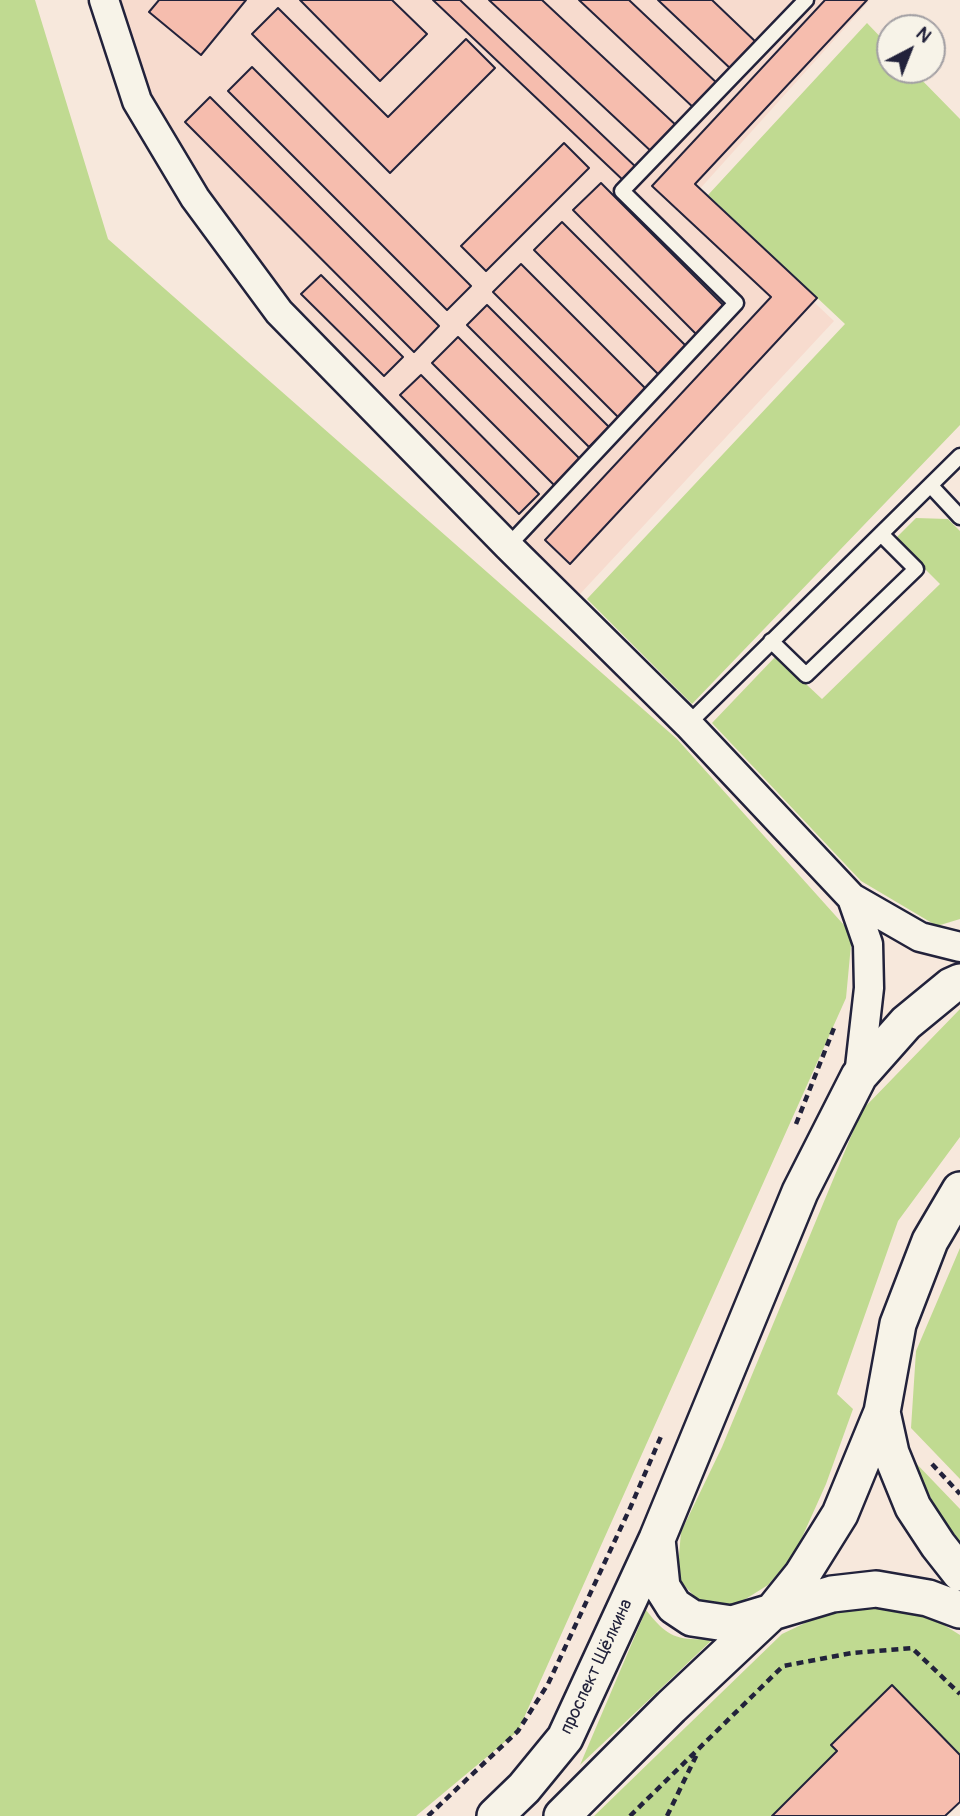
<!DOCTYPE html>
<meta charset="utf-8">
<style>
body{margin:0}
#map{position:relative;width:960px;height:1816px;overflow:hidden;background:#f7e8dc;font-family:Pangolin,sans-serif}
canvas{display:block}
.north{position:absolute;left:876px;top:14px;width:70px;height:70px;box-sizing:border-box;background:#f7f3e8;border:2px solid #a29fa3;border-radius:50%;rotate:42deg;font-size:19px;font-weight:700;line-height:28px;text-align:center;color:#22223b}
.north::after{content:'';display:block;margin:auto;width:24px;height:32px;background:#22223b;clip-path:polygon(50% 0,100% 100%,50% 72%,0 100%)}
</style>
<div id="map">
<canvas width="960" height="1816"></canvas>
<div class="north">N</div>
</div>
<script>
const c = document.querySelector('canvas').getContext('2d');
c.lineJoin = 'round';
function paint(path, color) { c.fillStyle = color; c.fill(path, 'evenodd'); }
function stroke(path, color, width, dash) { c.strokeStyle = color; c.lineWidth = width; c.lineCap = dash ? 'butt' : 'round'; c.setLineDash(dash || []); c.stroke(path); }
function label(font, color, halo, rows, align = 'center') {
  c.font = font + ' Pangolin,sans-serif'; c.lineWidth = 5; c.setLineDash([]); c.textBaseline = 'middle'; c.strokeStyle = halo; c.fillStyle = color; for (const [text, x, y, turn = 0] of rows) {
    c.save(); c.translate(x, y); c.rotate((+turn || 0) * Math.PI / 180); c.textAlign = isNaN(turn) ? turn : align; if (halo) c.strokeText(text, 0, 0); c.fillText(text, 0, 0); c.restore();
  }
}
paint(new Path2D(`
 M113,0H870L697,192L834,321L567,608L285,341L301,321L171,184Z`), '#f7dbce');
paint(new Path2D(`
 M0,0H35L108,239L677,739L852,934L846,998L518,1731L416,1816H0Z
 M867,23L890,47V70H912L960,119V425L692,704L587,599L845,324L708,195Z
 M916,518L948,519L960,531V919L937,926L861,881L712,723L776,656L822,699L940,584L895,539Z
 M960,1009V1137L898,1221L837,1394L853,1409L826,1484L795,1553L768,1585L736,1605L699,1601L677,1578L681,1532L722,1447L862,1110Z
 M960,1248V1479L911,1428L916,1351Z
 M911,1458L960,1509V1545L949,1534Z
 M845,1604L912,1605L960,1635V1755L892,1686L837,1751L772,1816H594L782,1634Z
 M646,1610C669,1639 677,1640 713,1639L580,1765Z`), '#c0da91');
const building = new Path2D(`
 M159,0H246L201,55L149,12Z
 M300,0H392L427,34L380,81Z
 M433,0H460L638,169L625,182Z
 M489,0H542L679,128L654,154Z
 M579,0H629L719,85L696,110Z
 M658,0H712L758,44L733,71Z
 M825,0H867L695,184L817,298L570,564L545,540L771,297L652,186Z
 M278,8L388,117L466,39L495,68L390,173L252,34Z
 M252,67L471,286L447,310L228,91Z
 M210,97L439,326L414,352L185,122Z
 M564,143L589,168L486,271L461,246Z
 M601,183L726,308L698,336L573,210Z
 M562,222L687,347L659,375L534,250Z
 M521,264L647,390L619,418L493,292Z
 M321,275L403,357L384,376L301,294Z
 M487,305L609,427L589,447L467,325Z
 M458,337L580,459L554,485L432,363Z
 M421,375L539,494L519,514L400,395Z
 M892,1685L960,1755V1802L945,1816H772L837,1751L831,1745Z`);
paint(building, '#f6bdae');
stroke(building, '#22223b', 2);
const service = new Path2D(`
 M931,486L960,517
 M508,546L736,303L622,191L806,0
 M771,641L806,675L916,569L881,534
 M688,724L960,456`);
const minor = new Path2D(`
 M104,0L137,101L195,198L279,312L508,546L688,724L852,898L920,937L960,947
 M852,898L868,944L869,988L859,1076`);
const tertiary = new Path2D(`
 M960,1190L930,1241L898,1324L882,1412L891,1453L913,1507L938,1545L960,1573
 M657,1539L662,1587L674,1606L692,1618L732,1624L832,1594L876,1589L928,1598L960,1610
 M495,1816L524,1788L565,1738L657,1539L800,1192L859,1076L906,1023L951,986L960,982
 M562,1816L671,1707L773,1611L802,1575L840,1514L882,1412`);
stroke(service, '#22223b', 19);
stroke(minor, '#22223b', 33);
stroke(tertiary, '#22223b', 40);
stroke(new Path2D(`
 M796,1124L834,1028
 M932,1464L960,1494
 M428,1816L518,1731L548,1684L631,1506L662,1434
 M630,1816L783,1666L852,1653L912,1648L960,1694
 M667,1816L698,1752`), '#22223b', 4.5, [7, 5]);
stroke(service, '#f7f3e8', 14);
stroke(minor, '#f7f3e8', 28);
stroke(tertiary, '#f7f3e8', 35);
label('18px', '#22223b', '#f7f3e8', [
 ["проспект Щёлкина",597,1667,-65]
]);
</script>
